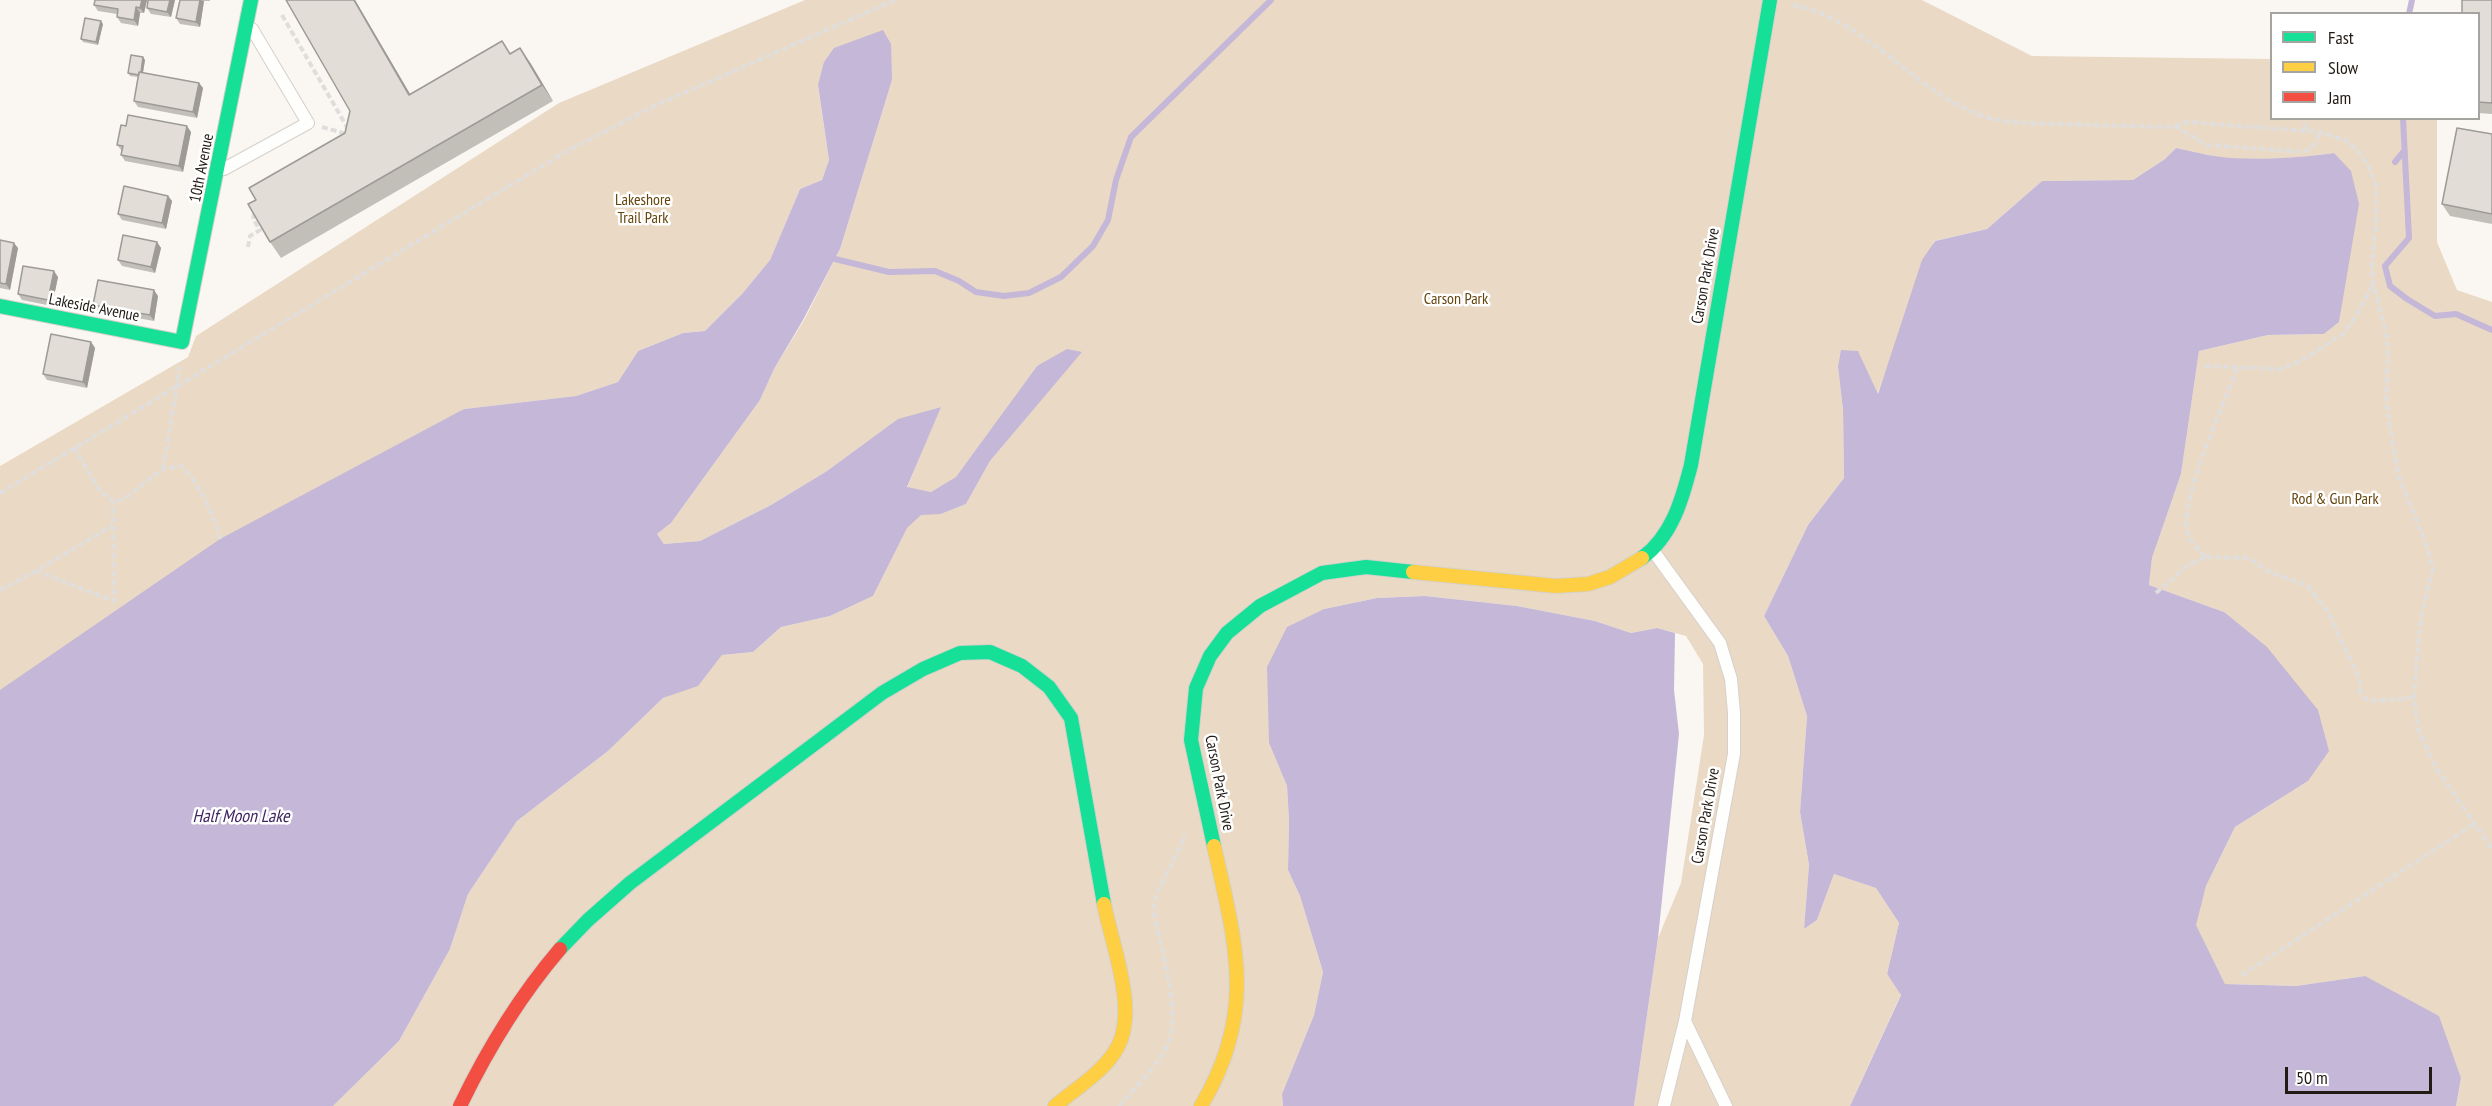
<!DOCTYPE html>
<style>
body{margin:0}
#map{position:relative;width:2492px;height:1106px;overflow:hidden;background:#faf7f2;font-family:"PT Sans Narrow",sans-serif}
canvas{display:block}
.legend{position:absolute;left:2270px;top:12px;width:210px;height:108px;box-sizing:border-box;background:#fff;border:2px solid #a6a4a1;margin:0;padding:8px 10px;list-style:none;font-size:18px;color:#211b14}
.legend li{display:flex;align-items:center;gap:12px;height:30px}
.legend b{width:30px;border:2px solid #a6a4a1}
.scale{position:absolute;left:2285px;top:1067px;width:147px;height:27px;box-sizing:border-box;border:3px solid #211b14;border-top:0;padding-left:8px;font-size:18px;line-height:21px;white-space:nowrap;color:#211b14;-webkit-text-stroke:4px #fff;paint-order:stroke}
</style>
<div id="map">
<canvas width="2492" height="1106"></canvas>
<ul class="legend">
<li><b style="height:8px;background:#16e098"></b>Fast</li>
<li><b style="height:8px;background:#ffcf43"></b>Slow</li>
<li><b style="height:8px;background:#f24e42"></b>Jam</li>
</ul>
<div class="scale">50 m</div>
</div>
<script>
const c = document.querySelector('canvas').getContext('2d');
c.lineJoin = 'round';
function paint(path, color) { c.fillStyle = color; c.fill(path, 'evenodd'); }
function stroke(path, color, width, dash) { c.strokeStyle = color; c.lineWidth = width; c.lineCap = dash ? 'butt' : 'round'; c.setLineDash(dash || []); c.stroke(path); }
function label(font, color, halo, rows, align = 'center') {
  c.font = font + ' "PT Sans Narrow",sans-serif'; c.lineWidth = 5; c.setLineDash([]); c.textBaseline = 'middle'; c.strokeStyle = halo; c.fillStyle = color; for (const [text, x, y, turn = 0] of rows) {
    c.save(); c.translate(x, y); c.rotate((+turn || 0) * Math.PI / 180); c.textAlign = isNaN(turn) ? turn : align; if (halo) c.strokeText(text, 0, 0); c.fillText(text, 0, 0); c.restore();
  }
}
paint(new Path2D(`
 M805,0H1922L2032,56L2271,59L2272,118L2437,119V242L2457,290L2492,302V1106H2456L2461,1078L2365,976L2296,986L2225,984L2195,924L2206,886L2235,827L2308,781L2224,612L2149,585L2152,558L2181,474L2199,351L2268,335L2324,334L2339,322L2344,286L2334,153C2296,158 2247,163 2208,155C2198,153 2187,150 2176,148L2165,159L2133,180L2042,181L1987,229L1934,241L1877,395L1858,352L1838,367L1843,410L1844,478L1808,525L1764,616L1788,656L1807,716L1800,812L1809,865L1804,929L1817,920L1834,874L1876,888L1899,923L1887,974L1901,994L1850,1106H1634L1658,938L1681,883L1704,735L1703,664L1686,636L1657,628L1631,633L1595,621L1517,606L1425,596L1377,598L1324,609L1269,743L1287,786L1289,820L1288,870L1300,896L1323,972L1314,1015L1282,1094L1283,1106H333L399,1041L450,949L468,894L517,821L608,751L663,698L698,685L722,655L753,652L781,627L830,616L873,596L907,527L921,514H941L966,504L990,461L1081,352L1037,366L956,478L931,492L907,488L940,407L898,420L827,471L771,505L700,541L664,544L657,534L671,523L760,400L774,369L804,320L840,249L892,80L818,86L829,160L822,180L800,189L770,260L742,294L705,331L683,333L638,351L618,382L576,396L464,409L0,693V466L188,357L196,336L559,103Z`), '#eadac5');
paint(new Path2D(`
 M883,30L891,44L892,80L840,249L803,320L774,369L760,400L671,523L657,534L664,544L700,541L771,505L827,471L898,419L941,407L907,487L931,492L956,477L1037,366L1067,349L1082,352L990,461L966,504L941,514L921,515L907,528L873,596L830,616L781,627L753,652L722,655L698,686L663,698L608,751L517,821L468,894L450,949L399,1041L333,1106H0V690L220,539L464,409L576,396L618,382L638,351L683,333L705,331L742,294L770,260L800,189L822,180L829,160L818,85L824,62L834,48Z
 M2176,148C2187,150 2198,153 2208,155C2247,162 2296,158 2334,153L2351,171L2359,204L2339,322L2324,334L2268,335L2199,351L2181,474L2152,558L2149,585L2224,612L2267,647L2318,710L2329,751L2308,781L2235,827L2206,886L2196,925L2225,984L2296,986L2365,976L2439,1016L2461,1078L2456,1106H1850L1901,995L1887,974L1899,923L1876,888L1834,874L1817,920L1804,929L1809,865L1800,812L1807,716L1788,656L1764,616L1808,525L1844,478L1843,410L1838,367L1841,350L1858,351L1878,394L1922,260L1935,241L1987,229L2042,181L2133,180L2165,159Z
 M1425,596L1517,606L1595,621L1631,633L1657,628L1675,633L1674,690L1679,734L1658,938L1634,1106H1283L1282,1094L1314,1015L1323,972L1300,896L1288,870L1289,820L1287,786L1269,743L1267,667L1287,627L1324,609L1377,598Z`), '#c4b7d7');
stroke(new Path2D(`
 M2409,14L2412,0
 M2403,118L2409,238L2385,266L2390,286L2407,299L2435,316L2456,314L2492,330
 M2395,162L2404,151
 M835,259L889,272L935,271L959,281L976,292L1004,296L1029,293L1061,277L1093,246L1108,220L1116,180L1131,137L1271,0`), '#c4b7d7', 6);
const lane = new Path2D(`
 M224,169L308,123L252,29
 M1654,552L1720,643L1731,679L1734,713V754L1685,1021L1664,1106
 M1685,1021L1726,1106`);
const fast = new Path2D(`
 M0,306L182,342L251,0
 M1642,558C1672,536 1682,500 1691,465L1770,0
 M1214,846L1191,740L1196,688L1210,656L1227,633L1260,606L1322,573L1366,567L1413,572
 M560,949L588,920L630,883L882,693L923,669L960,653L990,652L1022,666L1049,687L1071,718L1104,904`);
const slow = new Path2D(`
 M1413,572L1556,586L1588,584L1610,577L1642,558
 M1055,1106C1074,1090 1100,1074 1114,1053C1141,1015 1112,947 1104,904
 M1201,1106C1257,1012 1236,945 1214,846`);
const jam = new Path2D(`
 M460,1106C487,1050 519,997 560,949`);
stroke(lane, '#d5d0ca', 14);
stroke(fast, '#d5d0ca', 16);
stroke(slow, '#d5d0ca', 16);
stroke(jam, '#d5d0ca', 16);
stroke(new Path2D(`
 M1793,5C1867,20 1911,89 1980,115C2003,124 2032,123 2056,124C2094,125 2132,126 2170,127L2187,122L2320,132L2345,140L2358,151L2369,167L2376,185L2377,207L2372,266L2373,284L2384,324L2388,348L2386,400L2398,475L2425,541L2433,569L2424,602L2419,634L2414,698L2418,728L2435,766L2492,849
 M282,15L347,127L344,138
 M2175,126L2207,145L2303,152C2314,148 2317,142 2320,132
 M322,127L347,134
 M2305,130V118
 M248,247L250,236L260,230L253,219L255,210
 M2205,366L2281,369L2301,361L2344,333L2358,313L2373,284
 M74,447L100,491L113,501L123,500L163,469L181,466C202,486 212,512 220,539
 M163,469L180,367
 M0,493L562,154L652,107L895,0
 M2206,557L2249,558L2270,572L2308,586L2328,612L2359,678L2360,691L2364,698L2372,701L2414,698
 M36,571L114,601L113,501
 M0,590L36,571L112,526
 M2156,593L2188,565L2206,557C2198,549 2189,542 2187,531C2180,499 2224,403 2237,369
 M2242,975L2474,824
 M1119,1106C1135,1088 1154,1069 1166,1048C1183,1016 1160,946 1153,910C1157,883 1178,860 1185,833`), '#dfdedc', 4, [6, 3]);
stroke(lane, '#fefefd', 12);
stroke(fast, '#16e098', 14);
stroke(slow, '#ffcf43', 14);
stroke(jam, '#f24e42', 14);
paint(new Path2D(`
 M95,0H147L144,13H140L138,26L121,23L117,17V14L98,11L94,5Z
 M175,0L171,17L151,14L147,8Z
 M180,0H210V1H204L200,27L180,24L176,18Z
 M286,0H355L410,94L511,53L520,48L531,64L553,101L281,258L270,242L256,200L345,133L350,111Z
 M2492,0V114L2478,113V14Z
 M103,24L98,45L83,42L81,39Z
 M143,57L145,60L143,73L199,83L203,88L197,118L138,107L134,101L138,77L130,76L128,73Z
 M126,126L191,132L183,172L125,161L121,155L122,151L117,145Z
 M2492,134V224L2450,216L2442,204Z
 M168,196L172,201L166,229L122,220L118,214Z
 M0,240L18,248L10,290L0,288Z
 M157,242L161,248L155,273L122,266L118,260Z
 M58,277L52,306L22,300L18,294Z
 M158,296L154,321L97,311L93,305Z
 M91,342L95,348L87,388L47,380L43,374Z`), '#c2bfb9');
paint(new Path2D(`
 M142,0H147L144,13L140,8Z
 M170,0H175L171,17L167,12Z
 M200,0L204,1L200,27L196,22Z
 M354,0H355L420,111L409,95Z
 M136,7L140,13L138,26L134,20Z
 M101,21L103,24L98,45L96,42Z
 M520,48L531,64L553,101L542,85Z
 M143,57L145,60L142,78L140,75Z
 M199,83L203,88L197,118L193,112Z
 M187,126L191,132L183,172L179,166Z
 M168,196L172,201L166,229L162,223Z
 M157,242L161,248L155,273L151,267Z
 M14,243L18,248L10,290L6,284Z
 M54,271L58,277L52,306L48,300Z
 M154,290L158,296L154,321L150,315Z
 M91,342L95,348L87,388L83,382Z`), '#9e9b96');
const building = new Path2D(`
 M95,0H142L140,8L136,7L134,20L117,17L118,9L94,5Z
 M148,0H170L167,12L147,8Z
 M180,0H200L196,22L176,18Z
 M286,0H354L409,95L502,41L510,54L520,48L542,85L270,242L248,204L256,200L249,188L345,133L350,111Z
 M2462,0H2492V103L2478,102V14H2462Z
 M85,18L101,21L96,42L81,39Z
 M131,55L143,57L141,72H139V75L128,73Z
 M139,72L199,83L193,112L134,101Z
 M128,115L187,126L179,166L121,155L123,146L117,145L121,125L126,126Z
 M2457,128L2492,134V214L2442,204Z
 M124,186L168,196L162,223L118,214Z
 M123,235L157,242L151,267L118,260Z
 M0,240L14,243L6,284L0,283Z
 M23,266L54,271L48,300L18,294Z
 M98,280L154,290L150,315L93,305Z
 M51,334L91,342L83,382L43,374Z`);
paint(building, '#e2ded7');
stroke(building, '#9e9b96', 1.5);
label('16px', '#211b14', '#fff', [
 ["10th Avenue",202,168,-79],
 ["Carson Park Drive",1706,276,-80],
 ["Lakeside Avenue",94,308,11],
 ["Carson Park Drive",1219,783,79],
 ["Carson Park Drive",1706,816,-80]
]);
label('16px', '#64440b', '#fff', [
 ["Lakeshore",643,200],
 ["Trail Park",643,218],
 ["Carson Park",1456,299],
 ["Rod & Gun Park",2335,499]
]);
label('italic 18px', '#412761', '#fff', [
 ["Half Moon Lake",241,817]
]);
</script>
